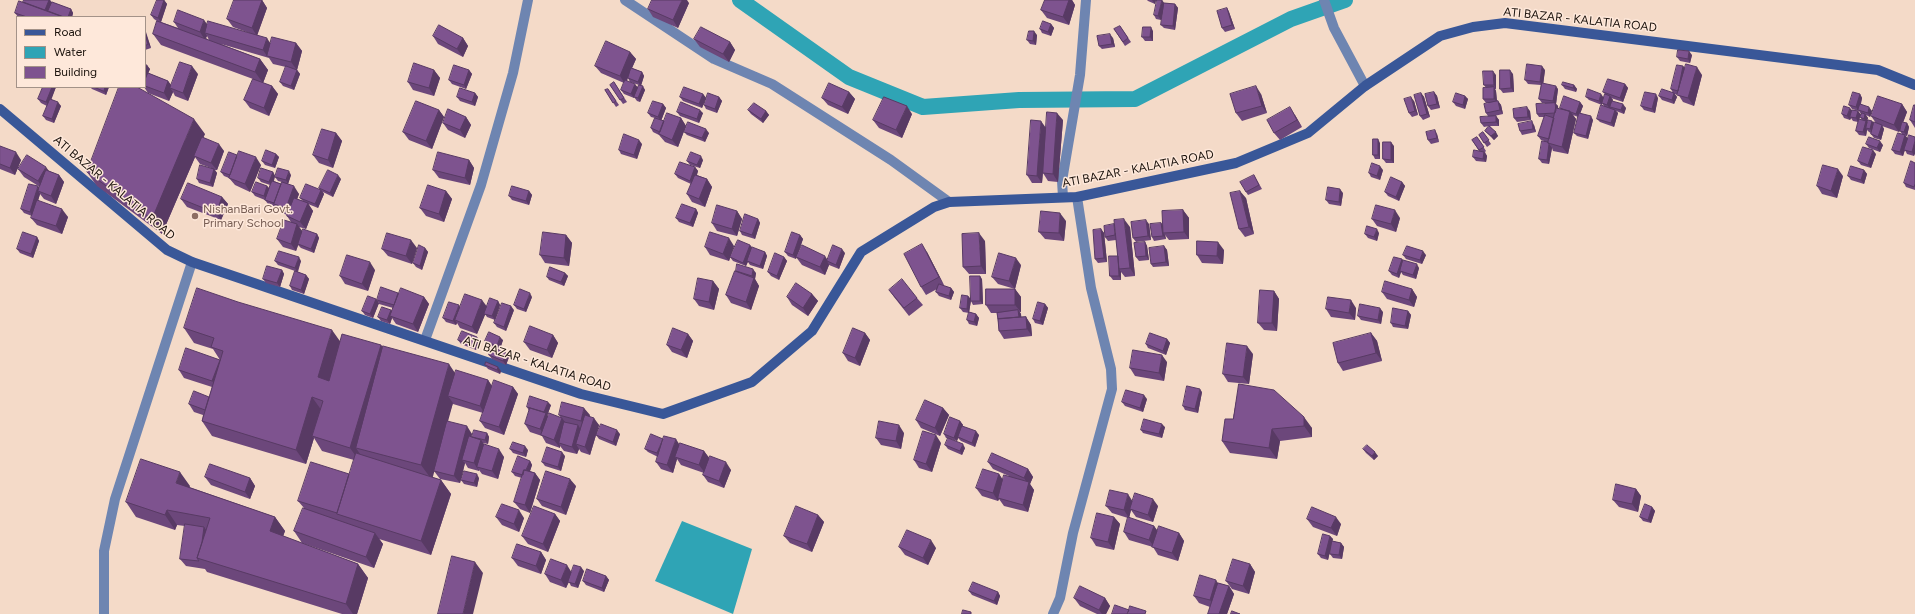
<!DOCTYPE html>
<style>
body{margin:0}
#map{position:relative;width:1915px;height:614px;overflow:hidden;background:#f4dac8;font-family:Figtree,sans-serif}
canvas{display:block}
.legend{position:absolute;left:16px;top:16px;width:130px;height:72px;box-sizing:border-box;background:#fee8da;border:1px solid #a39288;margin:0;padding:5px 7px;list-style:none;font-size:12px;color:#1b120c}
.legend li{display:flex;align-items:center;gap:8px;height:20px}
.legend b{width:20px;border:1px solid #a39288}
</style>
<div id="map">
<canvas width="1915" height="614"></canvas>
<ul class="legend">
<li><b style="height:5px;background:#395798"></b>Road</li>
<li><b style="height:11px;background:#2fa4b5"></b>Water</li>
<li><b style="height:11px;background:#7e538f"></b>Building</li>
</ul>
</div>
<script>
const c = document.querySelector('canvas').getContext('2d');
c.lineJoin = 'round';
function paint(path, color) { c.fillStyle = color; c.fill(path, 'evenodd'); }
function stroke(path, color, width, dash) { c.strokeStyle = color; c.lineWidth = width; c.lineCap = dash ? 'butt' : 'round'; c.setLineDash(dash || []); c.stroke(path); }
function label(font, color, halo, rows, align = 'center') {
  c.font = font + ' Figtree,sans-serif'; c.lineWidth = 3; c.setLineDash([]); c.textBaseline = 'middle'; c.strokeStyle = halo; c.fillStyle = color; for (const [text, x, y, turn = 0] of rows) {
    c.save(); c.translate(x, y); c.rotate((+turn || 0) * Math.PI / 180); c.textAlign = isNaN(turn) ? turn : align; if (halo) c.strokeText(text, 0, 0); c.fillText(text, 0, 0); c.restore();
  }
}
paint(new Path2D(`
 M682,521L752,549L733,614L655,581Z`), '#2fa4b5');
stroke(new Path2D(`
 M740,0L849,77L923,107L1019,100L1135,99L1291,19L1345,0`), '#2fa4b5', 16);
stroke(new Path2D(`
 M625,0L714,59L772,84L891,160L949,202
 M1324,0L1334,28L1365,86
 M1063,197L1062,181L1080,75L1086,0
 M425,340L481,185L513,73L528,0
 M104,614V551L115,499L192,262
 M1053,614L1060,598L1073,533L1112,389L1111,369L1091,288L1077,197`), '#6e85b1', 10);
stroke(new Path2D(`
 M0,109L167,250L192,262L581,394L663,414L752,382L812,331L861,252L934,207L949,202L1077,197L1236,163L1308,133L1365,86L1440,36L1473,27L1505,23L1878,70L1915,85`), '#395798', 10);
paint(new Path2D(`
 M50,0L51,2L71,9L73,13L72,17H18L15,13L23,2Z
 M164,0L167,4L161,22L178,28L174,22L207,24L252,34L233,27L227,19L262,0L267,8L257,35L270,43H296L302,51L297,70L300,74L294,90L283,86L280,82L286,67L273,64L269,58L221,44L260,59L268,70L263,83L272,86L278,94L269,116L250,108L244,100L253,79L161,45L153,34L157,21L154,19L151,15ZM207,36L209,40L206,38Z
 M1045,0H1072L1075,5L1069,25L1047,18L1041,10Z
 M1147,0H1156L1155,4L1148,1Z
 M689,3L678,28L653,17L648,9Z
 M1164,3L1175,4L1178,8L1175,30L1164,28L1161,25L1163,12L1161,20L1156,19L1154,15Z
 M1227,8L1229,12L1235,29L1225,32L1222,28Z
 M1051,24L1054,28L1051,36L1042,33L1040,29Z
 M1120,26L1131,42L1125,46L1114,29Z
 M145,31L151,48L145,50Z
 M1153,31V41H1145L1142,37Z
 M1037,35L1036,45L1030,44L1027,40Z
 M433,36L463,38L468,46L463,57L438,44Z
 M1113,38L1115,47L1102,49L1099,46Z
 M694,39L730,42L735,50L729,62L700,47Z
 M630,52L636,59L632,68L642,72L644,76L641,85L645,90L640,102L637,101L634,97V98L624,94L621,90L624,83L601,73L595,66ZM628,78L630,82L639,85L638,87L627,81Z
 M1692,55L1690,63L1680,61L1677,57Z
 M145,65L150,69L148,73L168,81L171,85L198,74L188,101L175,96L173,92L169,101L148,93L144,87H145Z
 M1683,66L1685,69L1702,75L1694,106L1683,102L1678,94H1675L1677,97L1674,104L1662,100L1659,96L1673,93L1671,89Z
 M434,70L440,78L434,96L413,90L408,82Z
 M469,70L472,74L466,89L452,84L449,80Z
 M1545,70L1543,84L1558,89L1556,104L1558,106V109H1561L1560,108L1580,102L1583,106L1580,113L1593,120L1588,139L1577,136L1574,133L1578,117L1573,115L1576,119L1568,154L1553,151L1552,148L1549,164L1542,163L1539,159L1544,141L1541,140L1538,136L1544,117H1539L1537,114L1545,103H1542L1539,99L1541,85L1528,84L1525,80Z
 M1513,74L1514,92L1503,93L1500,89Z
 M1496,75V89H1495L1496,91L1497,101H1498L1501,105L1503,114L1494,116H1496L1499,120V126H1490L1498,136L1494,140L1485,131L1489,126L1484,127L1481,123L1488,116L1486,113L1489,103H1486L1483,99L1486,88L1484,85Z
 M614,82L627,102L623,104L610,85Z
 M1625,84L1628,88L1623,102L1611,98L1613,100L1612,101L1626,108L1624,114L1616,111L1618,113L1614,127L1600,122L1597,119L1604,106L1602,103V105L1589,100L1586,97H1604L1605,94L1603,92Z
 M1562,85H1574L1577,89L1576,92L1565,89Z
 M43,87H56L51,99L61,106L54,123L46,120L43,116L47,106L41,103L38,99Z
 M90,87H109L106,95L92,89Z
 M608,89L619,105L616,107L605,90Z
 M849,92L855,99L848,114L828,105L822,98Z
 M1434,92L1437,96L1440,108L1431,110L1428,106Z
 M475,93L478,97L475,106L460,101L457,97Z
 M1421,93L1424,97L1430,117L1423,120L1420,116Z
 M703,94L706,98L702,108L683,101L680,97Z
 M1261,94L1267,113L1242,121L1236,113Z
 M1860,94L1862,98L1861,104L1872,111L1870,117L1866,115L1868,118L1867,121L1868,123L1872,121L1874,124L1876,123L1871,116L1902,104L1907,112L1903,123H1907L1909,127L1907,136L1904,135H1905L1908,139L1915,137L1914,156L1907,154L1905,150L1903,156L1895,154L1892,150L1902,134L1900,131L1899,132L1882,126L1884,129L1881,140L1874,138L1871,134V133L1869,132L1867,130L1866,136L1859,135L1856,131L1858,122L1853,121L1851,118L1850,120L1844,118L1842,114L1852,110L1858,111L1861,115L1859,119L1862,120L1860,117L1861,114L1859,111L1852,109L1849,105Z
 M1465,96L1468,99L1465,109L1456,106L1453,102Z
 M719,97L722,101L717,113L706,109L704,105Z
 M1658,98L1655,113L1644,110L1641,106Z
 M1414,101L1418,115L1412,117L1409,113Z
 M663,104L666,108L661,121H664L681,118L686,126L678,147L665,142L659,135L653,132L651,128L655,118L651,117L648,113Z
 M1915,105V128L1910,120Z
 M439,110L444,117L432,149L409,140L403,132Z
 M748,110L766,111L769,115L763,123L751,114Z
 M1530,111L1531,120L1517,122L1514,118Z
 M677,112L703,113L699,123L680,116Z
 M912,114L902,138L879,128L873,120Z
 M1295,115L1302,127L1280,140L1274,133Z
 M466,117L471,125L465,138L448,130L443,123Z
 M1063,120L1058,182L1048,181L1043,173L1042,183H1032L1027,175L1046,128Z
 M1534,125L1536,132L1522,135L1520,131Z
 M684,132L709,133L705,142L687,135Z
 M1483,132L1491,144L1487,147L1479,135Z
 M336,133L342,141L333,168L319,163L313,155Z
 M205,134L203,137L224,151L217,170H215L217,173L213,187L199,183L197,179L211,168L200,164L195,157L162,234L97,186L87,172Z
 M1437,134L1439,142L1431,144L1428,140Z
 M1477,137L1486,151L1485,152L1487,156L1486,162L1476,161L1473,157L1479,151L1472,140Z
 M1380,143V159H1375L1373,155Z
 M642,144L637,159L621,154L619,150Z
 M1866,144L1883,145L1880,152L1869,148Z
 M0,146L21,160L15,175L0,169Z
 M1394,146V163H1386L1383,159Z
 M276,154L279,157L275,168L265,165L262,161Z
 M1876,154L1871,168L1861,165L1858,161Z
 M237,155V156L261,165L250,192L235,185L229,178L224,176L221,172Z
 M469,160L474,168L470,185L439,178L433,170Z
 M703,160L700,168L690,165L687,161Z
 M1915,163V190L1906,187L1904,183Z
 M695,167L698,171L697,175L707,179L712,187L705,207L692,202L687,194L691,184L678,178L675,174Z
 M18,169L49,171L59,175L64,182L56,204L44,199L40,194L38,201L68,217L62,234L37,225L31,218L32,216L24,213L21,209L40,187L24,177Z
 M1383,170L1380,180L1371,177L1369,173Z
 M1864,170L1867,174L1864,184L1851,180L1848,176Z
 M273,172L275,176L274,181L281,184L282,182L278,181L275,177L291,175L288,184L299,194L297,199L303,201L300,198L320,190L319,188L341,179L333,197L323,192L324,194L318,208L308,204L313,211L306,229L299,227L302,232L317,234L319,238L314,253L301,248L298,245L296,251L283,247L277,239L291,222L287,216V215L280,212L276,207L268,204L265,200L255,196L252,192L267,186L269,188L270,185L261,182L258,178Z
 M1254,175L1262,189L1248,195L1246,192Z
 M1843,176L1837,198L1822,194L1817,186Z
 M1402,182L1405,186L1399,201L1388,196L1385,192Z
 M446,191L452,199L444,222L426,216L420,208Z
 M529,191L532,195L529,205L512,200L509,196Z
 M1343,193L1341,206L1329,204L1326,200Z
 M222,197L228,204L221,220L187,207L181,199Z
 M1246,198L1254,234L1245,237L1239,229Z
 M696,209L698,213L693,227L679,222L676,218Z
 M1183,210L1189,218V239L1169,240L1165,235L1166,239L1154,241L1152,237L1161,223L1163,225Z
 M737,211L742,219L737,236L717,231L712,223Z
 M1400,218L1396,232L1377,226L1372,219Z
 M758,219L760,223L755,239L742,235L740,231Z
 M1066,221L1064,241L1045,239L1039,232Z
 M1149,224L1151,240L1136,242L1133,238Z
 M1130,227L1135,276L1125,277L1121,272V280H1113L1110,276L1118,256L1116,240L1108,241L1105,237Z
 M1101,229L1104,233L1107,262L1098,263L1095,259Z
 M1379,233L1377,241L1368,238L1365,234Z
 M566,235L572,243L569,266L545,263L540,255Z
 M800,235L803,239L797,256L828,260L845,253L839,269L829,265L825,275L802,265L796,257V259L788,256L785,252Z
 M37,237L39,241L33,258L20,253L17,249Z
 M985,241L986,274H969L963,267Z
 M1145,242L1147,246L1149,260L1139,261L1136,257Z
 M750,245L752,248L765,252L767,256L763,269L750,265L748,262L746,266L733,261L730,257Z
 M734,246L729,261L710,255L705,247Z
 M1164,246L1167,250L1169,266L1153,267L1151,264Z
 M417,248L412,264L388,256L382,249Z
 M425,248L428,252L422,270L416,267L413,263Z
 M1224,250L1223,264L1202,263L1197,255Z
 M927,252L944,285L943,286L951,288L954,292L951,300L939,296L936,292L937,289L926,295L921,287Z
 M1403,255H1426L1422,264L1406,259Z
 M784,257L787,261L779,280L771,276L768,272Z
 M1402,259L1403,261L1419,268L1416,279L1403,275L1401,272L1399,278L1392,275L1389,271Z
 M275,261H301L298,272L306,275L309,279L304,294L292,290L290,286L295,271L278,265Z
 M1021,265L1015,289L998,284L992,277Z
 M282,270L284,274L280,287L266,283L263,279Z
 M375,270L368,291L345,284L340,276Z
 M735,271L756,273L755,279L759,286L751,310L731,303L726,295Z
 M565,273L568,276L564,286L549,280L547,277Z
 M982,279L983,304L973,305L971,301L969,312L976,314L979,318L977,326L969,324L967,320L969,313L963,312L960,308L968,296L971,299Z
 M713,281L719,289L714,310L699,306L694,299Z
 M1015,289L1021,297V312H1020L1021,314V317H1026L1031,325L1032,336L1004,339L999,331L997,313H991L986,305Z
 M1412,289L1417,297L1414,307L1387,299L1382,292Z
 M889,290L917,298L923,305L909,316L894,297Z
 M1274,291L1279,299L1277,331L1264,330L1258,323Z
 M398,293L399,294L424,297L429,304L418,332L396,324L392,318L390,324L381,321L378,317L391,310L392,311L393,308L379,304L377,300Z
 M812,294L818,301L808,316L792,305L787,297Z
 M532,297L526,312L517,309L514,305Z
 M376,299L379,303L373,318L365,315L362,311Z
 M498,301L500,305L495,320L487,317L485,314L477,334L460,328L457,323L456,325L446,322L443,318L487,307Z
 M1045,304L1048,308L1043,325L1035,323L1033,319Z
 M1356,308L1355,320L1331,317L1326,309Z
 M514,310L506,331L497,327L494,323Z
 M1408,311L1411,315L1408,329L1393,327L1391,323Z
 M1383,312L1381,324L1361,320L1358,316Z
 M184,328L381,345L383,348L455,373L488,380L492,386L513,387L518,394L504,435L485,428L480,421L483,413L453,404V403L447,421L472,434L471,437L487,433L489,437L488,444L483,443L484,445L504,457L498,479L482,474L479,470V471L468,468L465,463L460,483L440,479L434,471L439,451L432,477L441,480L451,494L431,555L379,539L383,544L374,568L302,543L294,531L304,508L298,501L349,474L350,475L354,460L322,451L314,438L306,464L212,436L202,421L203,415L194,412L189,404L209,397L212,387L184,378L179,370L220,360L213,349L194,343Z
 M865,333L870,340L860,366L848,361L843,353Z
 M1371,333L1377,341L1382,361L1343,371L1338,363Z
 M688,334L693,341L687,358L672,352L667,345Z
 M553,335L558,343L552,358L530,350L524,342Z
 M1167,339L1170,343L1166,355L1148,348L1146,344Z
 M458,340L480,341L476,350L461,344Z
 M503,340L500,349L488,345L485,341Z
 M506,353L509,357L506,365L492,359L489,355Z
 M1253,354L1249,384L1228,382L1223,374Z
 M1167,362L1164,381L1135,376L1130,368Z
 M485,365L501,371L500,374L488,369Z
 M1239,384L1312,428V437L1280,441L1277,459L1230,453L1222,441L1233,419Z
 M1202,392L1198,413L1185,410L1183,406Z
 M1147,399L1143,412L1125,406L1122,402Z
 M551,405L547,416H548L561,418L559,415H590L589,416L599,425L597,433L620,434L616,446L599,439L596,435L590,455L581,452L579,449L577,454L564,451L560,446V448L546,443L542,436L530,432L525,424L529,411L527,407Z
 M943,408L949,415L940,436L921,428L916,420Z
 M960,421L963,425L962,426L979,435L975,447L961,441L958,438L957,441L946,438L944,434Z
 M1165,427L1162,438L1143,433L1141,430Z
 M904,433L901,449L881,445L876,438Z
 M941,443L932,472L919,468L914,460Z
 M679,445L704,451L709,458L731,470L724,488L708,482L703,475L704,473L681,465L677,459L673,473L661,469L656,462L658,457L648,452L645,449Z
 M945,445L965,448L962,455L948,449Z
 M510,449L528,450L526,457L513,453Z
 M1363,449L1378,456L1374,460L1366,453Z
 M565,456L561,471L545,466L542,462Z
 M530,461L532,465L530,471L535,473L540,480L530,513L520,509L514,502L522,478L515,476L512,472Z
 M988,462L1028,469L1033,477L1030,484L1034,490L1028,512L1004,506L999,499L998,501L982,496L976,488L999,474L1003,480L1009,476L993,469Z
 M205,477L250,478L255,486L250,499L211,485Z
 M479,478L477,487L464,484L461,480Z
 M190,486L189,487L275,517L285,531L283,536L358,564L368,578L357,614H342L207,572L205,569L186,566L180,559L185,526L177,525L175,530L136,517L126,502Z
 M576,486L566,515L542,506L537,499Z
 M1636,489L1641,496L1638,512L1619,507L1613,500Z
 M1133,501L1158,506L1153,522L1136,517L1131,510L1129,518L1154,526L1158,531L1179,533L1184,541L1178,561L1158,555L1153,547L1129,540L1124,532L1128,518L1112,513L1106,506Z
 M1652,507L1655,511L1651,523L1643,521L1640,517Z
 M555,514L560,521L548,552L528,544L522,536Z
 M818,515L824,522L812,552L790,543L784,536Z
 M496,517L524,518L519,532L502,525Z
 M1114,517L1120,524L1114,550L1096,546L1091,538Z
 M1307,519L1341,524L1337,536L1313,527Z
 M1330,536L1333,539L1332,541L1341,543L1344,547L1342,559L1333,558L1330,554L1332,542L1328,560L1321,558L1318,554Z
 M899,547L936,548L928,565L905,555Z
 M541,552L546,560L541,574L518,566L512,558Z
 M1250,564L1255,572L1249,594L1232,589L1226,581Z
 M584,571L578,588L571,586L569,582L566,588L550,582L545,574Z
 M606,576L609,580L604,592L586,585L583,581Z
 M1218,583L1229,586L1234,594L1227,614H1208L1210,607L1199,603L1194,596Z
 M969,591L998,592L1000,596L997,605L972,595Z
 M1074,598H1105L1110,606L1106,614H1097L1080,606Z`), '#6c477b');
paint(new Path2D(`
 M49,0H50L52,3L48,14L45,10Z
 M164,0L167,4L161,22L158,18Z
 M262,0L267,8L257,36L252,28Z
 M682,0H687L689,3L678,28L673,20Z
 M1069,0H1072L1075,5L1069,25L1063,17Z
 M1152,0H1156L1155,4Z
 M1162,0L1165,4L1161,20L1158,16Z
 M1175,4L1178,8L1175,30L1173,26Z
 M1227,8L1229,12L1235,29L1232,25Z
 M71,9L73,13L72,17H68Z
 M204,20L210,28L205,33L207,36L205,40L200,32Z
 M1051,24L1054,28L1051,36L1048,32Z
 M1151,27L1153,31V41L1150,37Z
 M145,31L146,32L151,48L148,44L145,34Z
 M1034,31L1037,35L1036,45L1033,41Z
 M1110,34L1113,38L1115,47L1112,44Z
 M267,38L272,46L267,56L263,50Z
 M463,38L468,46L463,57L457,49Z
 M730,42L735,50L729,62L723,54Z
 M296,43L302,51L297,70L291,62Z
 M1689,51L1692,55L1690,63L1688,59Z
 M630,52L636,59L625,84L620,76Z
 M260,59L268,70L263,83L255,72Z
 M147,65L150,69L145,81V71Z
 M192,66L198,74L188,101L183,93Z
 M1542,66L1545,70L1543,86L1540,82Z
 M1683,66L1686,70L1680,95L1678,91Z
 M1697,67L1702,75L1694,106L1688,98Z
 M297,70L300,74L294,90L291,86Z
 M434,70L440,78L434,96L429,88Z
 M469,70L472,74L466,89L464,85Z
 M1510,70L1513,74L1514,92L1511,88Z
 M1493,71L1496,75V89L1494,85Z
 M642,72L644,76L641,86L638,82Z
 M168,81L174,89L170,88L173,92L169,101L164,93Z
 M635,84L638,88L634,98L631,94Z
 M1625,84L1628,88L1623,102L1620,98Z
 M1574,85L1577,89L1576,92L1573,88Z
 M272,86L278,94L269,116L264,108Z
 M643,86L645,90L640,102L638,98Z
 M1256,86L1261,94L1267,113L1262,106Z
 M1556,86L1558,89L1556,104L1558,106L1559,116L1556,113L1555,104L1553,101Z
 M52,87H56L49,106L46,102Z
 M105,87H109L106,95L104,91Z
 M1494,87L1496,91L1497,102L1494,99Z
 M849,92L855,99L848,114L842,107Z
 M1434,92L1437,96L1440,108L1437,104Z
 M475,93L478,97L475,106L472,102Z
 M1421,93L1424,97L1430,117L1427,114Z
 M1674,93L1677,97L1674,104L1672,100Z
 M703,94L706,98L702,108L699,104Z
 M1601,94L1604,98L1602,105L1599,101Z
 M1656,94L1658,98L1655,113L1652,109Z
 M1860,94L1862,98L1859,110H1858L1856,107Z
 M1465,96L1468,99L1465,109L1463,105Z
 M1610,96L1613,100L1610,109L1607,105Z
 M719,97L722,101L717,113L715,109Z
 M1411,97L1414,101L1418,115L1415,111Z
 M1498,101L1501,105L1503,114L1500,110Z
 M58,102L61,106L54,123L52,119Z
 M1580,102L1583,106L1579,117L1576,114Z
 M663,104L666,108L661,121L658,117Z
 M1623,104L1626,108L1624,114L1621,110Z
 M1902,104L1907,112L1899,132L1894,125Z
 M907,106L912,114L902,138L896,130Z
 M1290,107L1295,115L1302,127L1297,120Z
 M1527,107L1530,111L1531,120L1528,117Z
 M1869,107L1872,111L1870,117L1868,113Z
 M1850,108L1853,112L1850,117L1851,118L1850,120L1847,116Z
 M439,110L444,117L432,149L426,141Z
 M700,110L703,113L699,123L697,119Z
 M1615,110L1618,113L1614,127L1611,123Z
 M766,111L769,115L763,123L761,119Z
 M1570,111L1576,119L1568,154L1562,147Z
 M1858,111L1861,115L1858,122L1856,118Z
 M1057,113L1063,120L1058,182L1053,174Z
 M1865,114L1868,118L1867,121L1869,124L1866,128L1867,130L1866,136L1863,132L1866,122L1864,119Z
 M1496,116L1499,120V126L1496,122Z
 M1591,116L1593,120L1588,139L1586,136Z
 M466,117L471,125L465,138L460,130Z
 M681,118L686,126L678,147L672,140Z
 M194,119L205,134L162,234L152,219Z
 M1041,121L1046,128L1042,183L1037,176Z
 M1532,121L1534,125L1536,132L1533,129Z
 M1872,121L1875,125L1873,133L1870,129Z
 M1907,123L1909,127L1907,136L1904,132Z
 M1882,125L1884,129L1881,140L1878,137Z
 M706,129L709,133L705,142L702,138Z
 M1435,130L1437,134L1439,142L1437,138Z
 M1496,132L1498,136L1494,140L1491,136Z
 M336,133L342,141L333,168L328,160Z
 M1905,135L1908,139L1903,156L1900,152Z
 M1378,139L1380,143V159L1378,155Z
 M639,140L642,144L637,159L634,155Z
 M1880,141L1883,145L1880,152L1877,148Z
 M1915,141V154L1914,156L1912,152Z
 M1391,142L1394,146V163L1391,160Z
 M219,144L224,151L217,170L211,163Z
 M1549,144L1552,148L1549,164L1547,160Z
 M1873,150L1876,154L1871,168L1868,165Z
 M16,152L21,160L15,175L10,168Z
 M1484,152L1487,156L1486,162L1483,159Z
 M276,154L279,157L275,168L272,165Z
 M701,156L703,160L700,168L697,165Z
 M256,157L261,165L250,192L245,184Z
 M469,160L474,168L470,185L465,178Z
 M1380,166L1383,170L1380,180L1377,176Z
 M46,167L52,175L43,189L38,181Z
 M695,167L698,171L693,185L690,181Z
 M214,169L217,173L213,187L210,183Z
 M1838,169L1843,176L1837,198L1831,191Z
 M1864,170L1867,174L1864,184L1861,180Z
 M289,171L291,175L288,184L286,180Z
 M273,172L275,176L272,186L269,182Z
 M59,175L64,182L56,204L51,196Z
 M338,175L341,179L333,197L330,193Z
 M707,179L712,187L705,207L699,199Z
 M1402,182L1405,186L1399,201L1396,197Z
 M38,186L41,190L38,191L40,194L33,216L30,212Z
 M267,186L270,190L266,200L264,196Z
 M294,186L299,194L291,216L286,208Z
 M1340,189L1343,193L1341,206L1339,202Z
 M321,190L324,194L318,208L315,204Z
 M446,191L452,199L444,222L439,214Z
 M529,191L532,195L529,205L526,201Z
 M1240,191L1246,198L1254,234L1249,227Z
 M222,197L228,204L221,220L216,213Z
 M308,203L313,211L306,229L300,222Z
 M62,209L68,217L62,234L56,226Z
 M696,209L698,213L693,227L690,223Z
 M1183,210L1189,218V239L1184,232Z
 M1395,210L1400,218L1396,232L1391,224Z
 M737,211L742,219L737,236L732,229Z
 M1060,213L1066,221L1064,241L1059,233Z
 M758,219L760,223L755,239L752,235Z
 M1124,219L1130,227L1135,276L1130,268Z
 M1146,220L1149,224L1151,240L1148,236Z
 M1161,223L1164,226L1163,233L1165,235L1166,239L1163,236Z
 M297,224L303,232L296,251L291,244Z
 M1101,229L1104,233L1107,262L1104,258Z
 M1377,229L1379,233L1377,241L1374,237Z
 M979,233L985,241L986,274L981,266Z
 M317,234L319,238L314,253L311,249Z
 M566,235L572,243L569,266L564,258Z
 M800,235L803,239L796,259L793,255Z
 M37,237L39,241L33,258L31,254Z
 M729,238L734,246L729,261L723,254Z
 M411,240L417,248L412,264L406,256Z
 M1145,242L1147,246L1149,260L1146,256Z
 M1218,242L1224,250L1223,264L1217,256Z
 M922,244L927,252L944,285L939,277Z
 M750,245L753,249L746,266L743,263Z
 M1164,246L1167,250L1169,266L1166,262Z
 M425,248L428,252L422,270L420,266Z
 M842,249L845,253L839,269L836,265Z
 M1423,251L1426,255L1422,264L1420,260Z
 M765,252L767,256L763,269L760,266Z
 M825,256L829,262L827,261L829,265L825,275L820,267Z
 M1118,256L1119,269L1121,272V280L1119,276Z
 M299,257L301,261L297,272L295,268Z
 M784,257L787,261L779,280L777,276Z
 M1016,258L1021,265L1015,289L1009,281Z
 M1402,259L1404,263L1400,271L1401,272L1399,278L1397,274Z
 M370,262L375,270L368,291L362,284Z
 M1417,264L1419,268L1416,279L1413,275Z
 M753,269L756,273L755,279L759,286L751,310L746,302L754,279L752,276Z
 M282,270L284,274L280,287L277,283Z
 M565,273L568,276L564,286L561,282Z
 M306,275L309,279L304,294L301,290Z
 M980,276L982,279L983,304L980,301Z
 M713,281L719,289L714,310L709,302Z
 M951,288L954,292L951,300L949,296Z
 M1015,289L1021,297V312L1015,305Z
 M1412,289L1417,297L1414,307L1409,300Z
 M1274,291L1279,299L1277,331L1272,323Z
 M530,293L532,297L526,312L524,309Z
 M812,294L818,301L808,316L803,308Z
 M968,296L971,300L969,313L967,309Z
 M424,297L429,304L418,332L413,324Z
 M376,299L379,303L373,318L370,314Z
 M482,300L488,308L477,334L472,327Z
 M1351,300L1356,308L1355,320L1349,313Z
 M498,301L500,305L495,320L492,316Z
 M1045,304L1048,308L1043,325L1040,321Z
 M459,305L461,309L455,320L457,323L456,325L453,321Z
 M511,306L514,310L506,331L504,327Z
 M1380,308L1383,312L1381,324L1378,320Z
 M391,310L394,314L390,316L392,318L390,324L387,320Z
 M1018,310L1021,314L1022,322L1019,318Z
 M1408,311L1411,315L1408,329L1405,326Z
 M976,314L979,318L977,326L974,322Z
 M1026,317L1031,325L1032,336L1027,329Z
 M332,330L342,344L328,391L318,377Z
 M865,333L870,340L860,366L855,358Z
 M1371,333L1377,341L1382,361L1376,353Z
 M688,334L693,341L687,358L681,350Z
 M553,335L558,343L552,358L547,350Z
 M477,337L480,341L476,350L473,346Z
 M500,337L503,340L500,349L497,346Z
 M1167,339L1170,343L1166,355L1163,351Z
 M381,345L391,360L356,448L362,457L360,462L350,448Z
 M1247,346L1253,354L1249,384L1243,377Z
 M506,353L509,357L506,365L503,361Z
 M1162,355L1167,362L1164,381L1159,373Z
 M220,360L218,389L212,381Z
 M449,364L459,379L448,396L453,403L432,480L421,465Z
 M498,367L501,371L500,374L497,370Z
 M488,380L493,388L485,414L480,406Z
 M513,387L518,394L504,435L499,427Z
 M1200,389L1202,392L1198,413L1195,409Z
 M1144,395L1147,399L1143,412L1140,408Z
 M312,397L322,411L312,436L314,438L306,464L296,450Z
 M548,402L551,405L547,416L551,421L546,437L540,429L545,414L544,412Z
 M584,408L590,415L586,428L581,421Z
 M943,408L949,415L940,436L935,428Z
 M1304,417L1312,428V437L1304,426Z
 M562,418L568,426L559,443L560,446V448L554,440Z
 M594,418L599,425L590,455L585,447Z
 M960,421L963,425L957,441L954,438Z
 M1162,424L1165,427L1162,438L1159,434Z
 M578,425L583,433L576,444L579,449L577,454L572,447Z
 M899,425L904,433L901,449L896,441Z
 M467,426L472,434L465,461L462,460L465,463L460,483L454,476Z
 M1272,429L1280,441L1277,459L1269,448Z
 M617,430L620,434L616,446L613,442Z
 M976,431L979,435L975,447L972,443Z
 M487,433L489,437L488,444L485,440Z
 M936,435L941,443L932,472L926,464Z
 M663,439L660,457L657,453Z
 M676,439L681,447L675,457L677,459L673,473L667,465Z
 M481,440L486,447L477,467L479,470V471L474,463Z
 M963,444L965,448L962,455L960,451Z
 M525,446L528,450L526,457L523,453Z
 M499,449L504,457L498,479L492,471Z
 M704,451L710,459L705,473L699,465Z
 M562,452L565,456L561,471L558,467Z
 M1375,452L1378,456L1374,460L1372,456Z
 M530,461L532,465L527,480L524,476Z
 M726,462L731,470L724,488L719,481Z
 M1028,469L1033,477L1030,484L1034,490L1028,512L1023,505L1028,484L1024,478Z
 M180,472L190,486L186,497L176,483Z
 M535,473L540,480L530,513L525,505Z
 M477,474L479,478L477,487L474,483Z
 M999,474L1004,482L998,498L999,499L998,501L993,493Z
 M250,478L255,486L250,499L245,492Z
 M570,479L576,486L566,515L561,507Z
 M441,480L451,494L431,555L421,541Z
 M1636,489L1641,496L1638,512L1632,504Z
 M1128,494L1133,502L1130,509L1131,510L1129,518L1124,510Z
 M1153,499L1158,506L1153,522L1148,515Z
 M1652,507L1655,511L1651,523L1648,520Z
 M167,510L177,525L175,530L165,515Z
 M519,510L524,518L519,532L514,524Z
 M555,514L560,521L548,552L543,544Z
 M818,515L824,522L812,552L807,544Z
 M275,517L285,531L280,545L270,531Z
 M1114,517L1120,524L1114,550L1108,542Z
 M1336,517L1341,524L1337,536L1331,528Z
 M1154,526L1159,534L1155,548L1149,540Z
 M204,527L209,534L200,558Z
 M375,533L383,544L374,568L366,557Z
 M1179,533L1184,541L1178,561L1172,553Z
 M1330,536L1333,539L1328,560L1325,556Z
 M931,540L936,548L928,565L923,558Z
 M1341,543L1344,547L1342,559L1339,555Z
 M541,552L546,560L541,574L536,566Z
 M475,562L483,573L473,614H463Z
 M358,564L368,578L357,614H353L346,604Z
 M1250,564L1255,572L1249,594L1243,586Z
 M567,565L572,573L566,588L561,580Z
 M581,567L584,571L578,588L575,584Z
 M606,576L609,580L604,592L602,588Z
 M1216,580L1221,588L1215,608L1210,600Z
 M1229,586L1234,594L1227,614H1219Z
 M998,592L1000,596L997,605L994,601Z
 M1105,598L1110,606L1106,614H1102L1099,610Z`), '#583a64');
const building = new Path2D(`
 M24,0H49L45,10L23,2Z
 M157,0H164L158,18L151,15Z
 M234,0H262L252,28L227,19Z
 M652,0H682L673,20L648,9Z
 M1045,0H1069L1063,17L1041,10Z
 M1157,0H1162L1158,16L1154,15Z
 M19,1L63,17H27L15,13Z
 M52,2L71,9L68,17H64L48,11Z
 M1164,3L1175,4L1173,26L1161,25Z
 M1227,8L1232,25L1222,28L1217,11Z
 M178,10L204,20L200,32L174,22Z
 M157,21L260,59L255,72L153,34Z
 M208,21L267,38L263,50L205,33Z
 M1043,21L1051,24L1048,32L1040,29Z
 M439,25L463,38L457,49L433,36Z
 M1120,26L1128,38L1123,42L1114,29Z
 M701,27L730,42L723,54L694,39Z
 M1143,27H1151L1150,37H1142Z
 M1029,31H1034L1033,41L1027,40Z
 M145,34L148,44L145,46Z
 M1110,34L1112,44L1099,46L1097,36Z
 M272,37L296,43L291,62L267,56Z
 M606,41L630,52L620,76L595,66Z
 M1678,50L1689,51L1688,59L1677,57Z
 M180,62L192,66L183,93L170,88Z
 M414,63L434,70L429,88L408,82Z
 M1527,64L1542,66L1540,82L1525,80Z
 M1686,64L1697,67L1688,98L1677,95Z
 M145,65H147L145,71Z
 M454,65L469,70L464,85L449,80Z
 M1677,65L1683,66L1678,91L1671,89Z
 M286,66L297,70L291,86L280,82Z
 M631,68L642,72L638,82L628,78Z
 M1500,70H1510L1511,88L1500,89Z
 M1483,71H1493L1494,85H1484Z
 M148,73L168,81L164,93L145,86V80Z
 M253,79L272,86L264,108L244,100Z
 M1608,79L1625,84L1620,98L1603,92Z
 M625,80L635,84L631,94L621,90Z
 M614,82L624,98L620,100L610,85Z
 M1563,82L1574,85L1573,88L1562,85Z
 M829,83L849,92L842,107L822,98Z
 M1542,83L1556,86L1553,101L1539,99Z
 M639,85L643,86L638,98L634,97Z
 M1256,86L1262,106L1236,113L1230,94Z
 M43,87H52L46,102L38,99Z
 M94,87H105L104,91Z
 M119,87H137L194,119L152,219L87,172Z
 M684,87L703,94L699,104L680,97Z
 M1494,87V99H1483V88Z
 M460,88L475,93L472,102L457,97Z
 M608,89L616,101L613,103L605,90Z
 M1588,89L1601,94L1599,101L1586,97Z
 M1662,89L1674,93L1672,100L1659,96Z
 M1434,92L1437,104L1428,106L1425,94Z
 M1645,92L1656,94L1652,109L1641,106Z
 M1853,92L1860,94L1856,107L1849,105Z
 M708,93L719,97L715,109L704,105Z
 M1421,93L1427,114L1420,116L1414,95Z
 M1456,93L1465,96L1463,105L1453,102Z
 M1605,94L1610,96L1607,105L1602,103Z
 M1564,96L1580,102L1576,114L1560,108Z
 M1878,96L1902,104L1894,125L1871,116Z
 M884,97L907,106L896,130L873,120Z
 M1411,97L1415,111L1409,113L1404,99Z
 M50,99L58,102L52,119L43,116Z
 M416,101L439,110L426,141L403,132Z
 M653,101L663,104L658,117L648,113Z
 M1498,101L1500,110L1486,113L1484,104Z
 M1612,101L1623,104L1621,110L1610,107Z
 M681,102L700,110L697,119L677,112Z
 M754,103L766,111L761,119L748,110Z
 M1555,103L1556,110L1555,113L1537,114L1536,104Z
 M1860,104L1869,107L1868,113L1858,110Z
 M1601,105L1615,110L1611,123L1597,119Z
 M1914,105H1915V122L1910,120Z
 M1844,106L1850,108L1847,116L1842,114Z
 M1290,107L1297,120L1274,133L1267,120Z
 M1527,107L1528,117L1514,118L1513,109Z
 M1556,108L1570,111L1562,147L1548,143Z
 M448,109L466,117L460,130L443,123Z
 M1852,110L1858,111L1856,118L1850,117Z
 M1047,112L1057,113L1053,174L1043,173Z
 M667,113L681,118L672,140L659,134Z
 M1579,113L1591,116L1586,136L1574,133Z
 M1862,113L1865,114L1864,119L1860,117Z
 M1545,115L1554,118L1549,139L1538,136Z
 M1496,116V122L1481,123L1480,117Z
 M655,118L664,121L660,132L651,128Z
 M1859,119L1866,121L1863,132L1856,131Z
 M1031,120L1041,121L1037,176L1027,175Z
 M1868,120L1872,121L1870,129L1866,128Z
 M1532,121L1533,129L1520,131L1518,124Z
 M688,122L706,129L702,138L684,132Z
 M1874,122L1882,125L1878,137L1871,134Z
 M1902,122L1907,123L1904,132L1900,131Z
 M1489,126L1496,132L1491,136L1485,131Z
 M322,129L336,133L328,160L313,155Z
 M1435,130L1437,138L1428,140L1426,132Z
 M1483,132L1489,140L1484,143L1479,135Z
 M1898,133L1905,135L1900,152L1892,150Z
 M624,134L639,140L634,155L619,150Z
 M1909,135L1915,137V141L1912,152L1904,150Z
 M202,137L219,144L211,163L194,156Z
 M1477,137L1484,147L1479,150L1472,140Z
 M1869,137L1880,141L1877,148L1866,144Z
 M1373,139H1378V155H1373Z
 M1542,141L1548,142V143L1549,144L1547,160L1539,159Z
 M1383,142H1391V160L1383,159Z
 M0,146L16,152L10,168L0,164Z
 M1863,147L1873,150L1868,165L1858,161Z
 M266,150L276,154L272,165L262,161Z
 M1474,150L1484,152L1483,159L1473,157Z
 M239,151L256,157L245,184L229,178Z
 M229,152L237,155L230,175L221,172Z
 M438,152L469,160L465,178L433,170Z
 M691,152L701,156L697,165L687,161Z
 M27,155L46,167L38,181L18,169Z
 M1911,161L1915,163V184L1914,187L1904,183Z
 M680,162L695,167L690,181L675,174Z
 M1372,163L1380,166L1377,176L1369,173Z
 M200,165L214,169L210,183L197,179Z
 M1823,165L1838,169L1831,191L1817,186Z
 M1851,166L1864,170L1861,180L1848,176Z
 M261,168L273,172L269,182L258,178Z
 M278,168L289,171L286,180L275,177Z
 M46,170L59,175L51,196L38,191Z
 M328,170L338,175L330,193L319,188Z
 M695,175L707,179L699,199L687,194Z
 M1254,175L1259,185L1246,192L1240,182Z
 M1391,177L1402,182L1396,197L1385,192Z
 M272,181L281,184L274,203L265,200Z
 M256,182L267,186L264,196L252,192Z
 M282,182L294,186L286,208L274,204Z
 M188,183L222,197L216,213L181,199Z
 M29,184L38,186L30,212L21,209Z
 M306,184L321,190L315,204L300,198Z
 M428,185L446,191L439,214L420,208Z
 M512,186L529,191L526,201L509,196Z
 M1328,187L1340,189L1339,202L1326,200Z
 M1240,191L1249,227L1239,229L1230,193Z
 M294,198L308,203L300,222L287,216Z
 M37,200L62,209L56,226L31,218Z
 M682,204L696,209L690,223L676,218Z
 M717,205L737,211L732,229L712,223Z
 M1376,205L1395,210L1391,224L1372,219Z
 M1183,210L1184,232L1163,233L1162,211Z
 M1041,211L1060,213L1059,233L1039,232Z
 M745,214L758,219L752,235L740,231Z
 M1124,219L1130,268L1119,269L1114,220Z
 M284,220L297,224L291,244L277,239Z
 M1146,220L1148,236L1133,238L1131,222Z
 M1161,223L1163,236L1152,237L1150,224Z
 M1114,224L1115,235L1105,237L1104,226Z
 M1367,226L1377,229L1374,237L1365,234Z
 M303,229L317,234L311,249L298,244Z
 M1101,229L1104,258L1095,259L1093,230Z
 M23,232L37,237L31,254L17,249Z
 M543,232L566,235L564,258L540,255Z
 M710,232L729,238L723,254L705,247Z
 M792,232L800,235L793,255L785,252Z
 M387,233L411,240L406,256L382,249Z
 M979,233L981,266L963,267L962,234Z
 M738,240L750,245L743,263L730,257Z
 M1197,241L1218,242L1217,256L1197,255Z
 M1145,242L1146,256L1136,257L1134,243Z
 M922,244L939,277L921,287L904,254Z
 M419,245L425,248L420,266L413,263Z
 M802,245L825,256L820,267L796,257Z
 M833,245L842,249L836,265L827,261Z
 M1164,246L1166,262L1151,264L1149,248Z
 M1407,246L1423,251L1420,260L1403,255Z
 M752,247L765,252L760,266L747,261Z
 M279,251L299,257L295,268L275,261Z
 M775,253L784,257L777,276L768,272Z
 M999,253L1016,258L1009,281L992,277Z
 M347,255L370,262L362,284L340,276Z
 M1109,256H1118L1119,276H1110Z
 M1394,257L1402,259L1397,274L1389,271Z
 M1403,260L1417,264L1413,275L1400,271Z
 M737,264L753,269L752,276L736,271Z
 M267,266L282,270L277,283L263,279Z
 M550,267L565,273L561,282L547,277Z
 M295,271L306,275L301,290L290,286Z
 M735,271L754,278L746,302L726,295Z
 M970,276H980V301H971Z
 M698,278L713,281L709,302L694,299Z
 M902,279L917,298L904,308L889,290Z
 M1385,281L1412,289L1409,300L1382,292Z
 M796,283L812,294L803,308L787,297Z
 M939,284L951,288L949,296L936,292Z
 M381,287L398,293L394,305L377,300Z
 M197,288L238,302L332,330L318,377L329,381L342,334L381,345L350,448L312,436L323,401L312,397L296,450L202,421L223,351L211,347L214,338L184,328Z
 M401,288L424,297L413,324L390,316Z
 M520,289L530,293L524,309L514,305Z
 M986,289H1015V305H986Z
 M1260,290L1274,291L1272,323H1258Z
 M465,294L482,300L472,327L455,320Z
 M962,295L968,296L967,309L960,308Z
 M368,296L376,299L370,314L362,311Z
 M1328,297L1351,300L1349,313L1326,309Z
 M490,298L498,301L492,316L484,314Z
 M449,302L459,305L453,321L443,318Z
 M1038,302L1045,304L1040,321L1033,319Z
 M502,303L511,306L504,327L494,323Z
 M1360,304L1380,308L1378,320L1358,316Z
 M382,307L391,310L387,320L378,317Z
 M1393,308L1408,311L1405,326L1391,323Z
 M1018,310L1019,317L998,319L997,313Z
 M969,312L976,314L974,322L967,320Z
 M1026,317L1027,329L999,331L998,319Z
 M530,326L553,335L547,350L524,342Z
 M673,328L688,334L681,350L667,345Z
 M853,328L865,333L855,358L843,353Z
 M462,331L477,337L473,346L458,340Z
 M489,332L500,337L497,346L485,341Z
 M1150,333L1167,339L1163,351L1146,344Z
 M1371,333L1376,353L1338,363L1333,343Z
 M1227,343L1247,346L1243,377L1223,374Z
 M383,346L449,364L421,465L356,448Z
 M492,347L506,353L503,361L489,355Z
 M186,348L220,360L212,381L179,370Z
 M1133,350L1162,355L1159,373L1130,368Z
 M486,362L498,367L497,370L485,365Z
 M456,370L488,380L480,406L448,396Z
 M494,380L513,387L499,427L480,421Z
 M1239,384L1274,390L1304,417V426L1272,429L1269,448L1222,441L1225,419H1233Z
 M1187,386L1200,389L1195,409L1183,406Z
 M1126,390L1144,395L1140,408L1122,402Z
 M194,391L209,397L205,410L189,404Z
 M530,396L548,402L544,412L527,407Z
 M925,400L943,408L935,428L916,420Z
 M562,402L584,408L581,421L559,415Z
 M530,408L546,413L540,429L525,424Z
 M549,413L562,418L554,440L541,435Z
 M585,415L594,418L585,447L576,444Z
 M950,417L960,421L954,438L944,434Z
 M1144,419L1162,424L1159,434L1141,430Z
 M447,421L467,426L454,476L434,471Z
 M879,421L899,425L896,441L876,438Z
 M564,422L578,425L572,447L559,443Z
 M601,424L617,430L613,442L596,435Z
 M962,426L976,431L972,443L958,437Z
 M474,430L487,433L485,440L472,437Z
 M923,431L936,435L926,464L914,460Z
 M651,434L663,439L657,453L645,449Z
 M469,436L481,440L474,463L462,460Z
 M664,436L676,439L667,465L656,462Z
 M948,438L963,444L960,451L945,445Z
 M513,442L525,446L523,453L510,449Z
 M680,443L704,451L699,465L675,457Z
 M484,444L499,449L492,471L477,467Z
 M1367,445L1375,452L1372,456L1363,449Z
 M547,447L562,452L558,467L542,462Z
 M356,453L441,480L421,541L337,514Z
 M992,453L1028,469L1024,478L988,462Z
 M518,456L530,461L526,470H524L523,475L512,472Z
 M710,456L726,462L719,481L703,475Z
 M141,459L180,472L176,483L275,517L270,531L358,564L346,604L197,558L210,518L167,510L165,515L126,502Z
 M311,462L349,474L337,513L298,501Z
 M210,464L250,478L245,492L205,477Z
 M983,469L999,474L993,493L976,488Z
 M524,470L535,473L525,505L514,502Z
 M464,471L477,474L474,483L461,480Z
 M546,471L570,479L561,507L537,499Z
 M1004,475L1029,482L1023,505L998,498Z
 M1616,484L1636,489L1632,504L1613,500Z
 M1110,490L1128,494L1124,510L1106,506Z
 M1135,493L1153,499L1148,515L1130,509Z
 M502,504L519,510L514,524L496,517Z
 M1645,504L1652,507L1648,520L1640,517Z
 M534,506L555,514L543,544L522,536Z
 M796,506L818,515L807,544L784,536Z
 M1312,507L1336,517L1331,528L1307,519Z
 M303,508L375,533L366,557L294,531Z
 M1097,513L1114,517L1108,542L1091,538Z
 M1128,517L1154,526L1149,540L1124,532Z
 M185,524L204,527L202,542L197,558L199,561L180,559Z
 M1159,526L1179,533L1172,553L1152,547Z
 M907,530L931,540L923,558L899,547Z
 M1323,534L1330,536L1325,556L1318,554Z
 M1332,541L1341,543L1339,555L1330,554Z
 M517,544L541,552L536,566L512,558Z
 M452,556L475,562L463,614H438Z
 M551,559L567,565L561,580L545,574Z
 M1233,559L1250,564L1243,586L1226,581Z
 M574,565L581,567L575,584L568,582Z
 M587,569L606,576L602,588L583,581Z
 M1200,575L1216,580L1210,600L1194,596Z
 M973,582L998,592L994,601L969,591Z
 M1218,583L1229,586L1219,614H1208Z
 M1080,586L1105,598L1099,610L1074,598Z
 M1115,605L1129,610L1127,614H1112Z
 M1130,606L1146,611L1145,614H1128Z
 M963,610L971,612V614H962Z
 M1232,611L1240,614H1231Z`);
paint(building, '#7e538f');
stroke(building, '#583a64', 1);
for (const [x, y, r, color] of [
 [195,216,4,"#8d6e63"]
]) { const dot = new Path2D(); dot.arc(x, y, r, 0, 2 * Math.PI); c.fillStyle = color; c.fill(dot); stroke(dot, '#fee8da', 1.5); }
label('12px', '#1b120c', '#fee8da', [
 ["ATI BAZAR - KALATIA ROAD",1580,20,6],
 ["ATI BAZAR - KALATIA ROAD",1138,169,-11],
 ["ATI BAZAR - KALATIA ROAD",114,188,40],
 ["ATI BAZAR - KALATIA ROAD",537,364,18]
]);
label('12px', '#785e54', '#fee8da', [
 ["NishanBari Govt.",203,209],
 ["Primary School",203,223]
], 'left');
</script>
